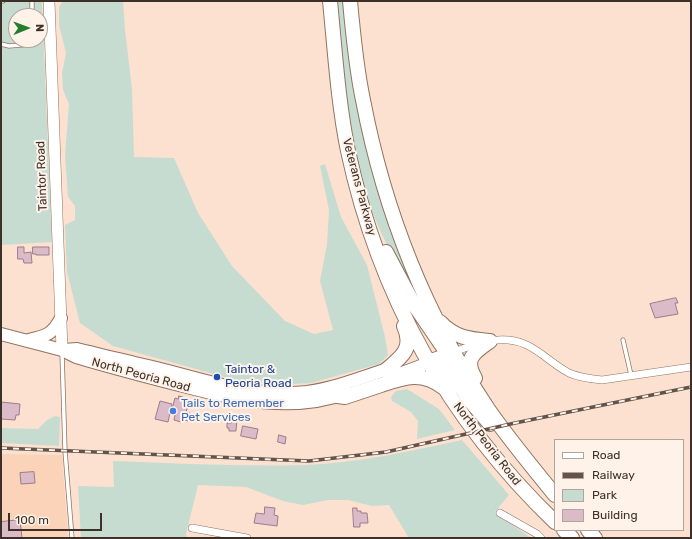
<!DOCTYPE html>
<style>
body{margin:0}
#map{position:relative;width:692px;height:539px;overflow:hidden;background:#fce1d0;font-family:Rubik,sans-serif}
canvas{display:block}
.frame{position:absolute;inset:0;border:2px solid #3d3028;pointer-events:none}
.legend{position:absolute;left:554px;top:439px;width:130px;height:92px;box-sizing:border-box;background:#fff2e9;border:1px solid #b1a49c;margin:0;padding:5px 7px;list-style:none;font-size:12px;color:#3d3028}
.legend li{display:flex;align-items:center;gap:8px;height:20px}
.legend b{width:20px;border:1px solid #b1a49c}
.north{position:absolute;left:8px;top:8px;width:40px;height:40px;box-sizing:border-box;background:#fff2e9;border:1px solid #b1a49c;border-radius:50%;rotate:89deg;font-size:11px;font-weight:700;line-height:16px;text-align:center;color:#3d3028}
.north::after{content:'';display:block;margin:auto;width:14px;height:18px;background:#247d2d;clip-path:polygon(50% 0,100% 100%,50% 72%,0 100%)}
.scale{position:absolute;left:8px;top:513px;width:94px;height:18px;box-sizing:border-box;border:2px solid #3d3028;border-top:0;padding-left:5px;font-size:12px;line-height:14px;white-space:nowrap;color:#3d3028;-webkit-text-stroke:3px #fff2e9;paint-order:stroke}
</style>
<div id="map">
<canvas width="692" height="539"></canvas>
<div class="frame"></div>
<ul class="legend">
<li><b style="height:5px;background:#fff"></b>Road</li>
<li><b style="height:5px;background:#635349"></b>Railway</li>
<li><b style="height:11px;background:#c6dcd0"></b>Park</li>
<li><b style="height:11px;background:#dcbbc9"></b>Building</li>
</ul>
<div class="north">N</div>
<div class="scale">100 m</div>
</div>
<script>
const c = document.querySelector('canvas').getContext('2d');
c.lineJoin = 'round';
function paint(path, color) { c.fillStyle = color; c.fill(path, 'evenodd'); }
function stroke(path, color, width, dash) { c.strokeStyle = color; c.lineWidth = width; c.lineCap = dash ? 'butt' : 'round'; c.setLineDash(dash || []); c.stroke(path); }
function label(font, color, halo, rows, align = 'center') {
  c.font = font + ' Rubik,sans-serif'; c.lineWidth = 4; c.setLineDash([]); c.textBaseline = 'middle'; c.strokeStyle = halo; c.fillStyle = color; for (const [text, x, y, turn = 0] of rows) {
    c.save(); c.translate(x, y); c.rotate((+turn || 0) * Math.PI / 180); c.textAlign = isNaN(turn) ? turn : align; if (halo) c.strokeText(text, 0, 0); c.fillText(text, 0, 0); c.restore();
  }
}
paint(new Path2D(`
 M1,454L62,455L68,538H1Z`), '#fad3b8');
paint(new Path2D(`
 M1,1H42L52,242L1,245ZM16,16H40V40H16Z
 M63,1H123L125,30L132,89L134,157L174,158L198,213L232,266L285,321L314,334L333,330L320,281L327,244L329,210L320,166L325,164L341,217L367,265L385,337L388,355L379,364L311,383L277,385L232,379L113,346L80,323L67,272L65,225L75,220V206L68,197L65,155L69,104L63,90L62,73L66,53L59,25V7Z
 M335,1H345L352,69L430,319L393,258L379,228L362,187L350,133Z
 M407,389L439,409L455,430L417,439L418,421L411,412L392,401L391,397L396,391Z
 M55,416L60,417L59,446L1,443V428L38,429L47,420Z
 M462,440L509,495L495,512L531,538H409L389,505L372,506L348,500H328L303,505L283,501L246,487L198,485L186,534L187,538H81L78,486L114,487L113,461C177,463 241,467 305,465C358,463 410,451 462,440Z`), '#c6dcd0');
const building = new Path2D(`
 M18,247H24V253L31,252L32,263H24L23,259H18Z
 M33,247H49V255H36V254H33Z
 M676,298L678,303H675L678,314L655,318L650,304Z
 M179,396L183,397V400L186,401L185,405L188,406L186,412L190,413L188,421L182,419L181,422L174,420L175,415L170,413L168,422L155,419L160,401L172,404L171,409H172L175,398L178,399Z
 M1,402L20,404L19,415H16L15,420L1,419Z
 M231,419H237L236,431H229V428H227V423H231Z
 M243,426L258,429L256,439L241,436Z
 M279,435L286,437L285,444L278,442Z
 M34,472L35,483L21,484L20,473Z
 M265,507L275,508L274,515L278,516L277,526L254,523L256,513L264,514Z
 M353,508H357V511H361V513H367L368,523H360V527H354Z
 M20,520L22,538H1V522Z`);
paint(building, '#dcbbc9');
stroke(building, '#9d7b8a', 1);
const lane = new Path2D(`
 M1,1H3
 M32,1V16
 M1,44L9,46L33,44V40
 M623,340L631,375
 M62,353L65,451L72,538`);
const street = new Path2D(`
 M454,352C468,347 483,340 498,340C532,338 543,359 569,373C580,378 591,379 602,380L691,367
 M500,513L537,534L541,538
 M192,528L247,538`);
const secondary = new Path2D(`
 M49,1L62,350`);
const primary = new Path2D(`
 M1,334L62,350L76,357C110,367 144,376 179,385C234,399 291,414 347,393
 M28,340C46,336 52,335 61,318
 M64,350L77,349C109,357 141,364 172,372C216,384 260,397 307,392C337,388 365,376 394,367
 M394,376L421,366L428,361L454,352`);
const highway = new Path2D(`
 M330,1C335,51 338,102 348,151C379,295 449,420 555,522
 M350,1C353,34 356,67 363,100C384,210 426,316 488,409C509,439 532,467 555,495
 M386,252L413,303L443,347
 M440,322C455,338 469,339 490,341
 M428,361L436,360L445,364L471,402L490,424
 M386,370C402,357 414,348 404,326
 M475,378C463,358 475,352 490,341
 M338,396L345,397C357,393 369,389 381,385C405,377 422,371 444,388
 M564,530L572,538
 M588,530L595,538`);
stroke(lane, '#90735f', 5);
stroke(street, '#90735f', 8);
stroke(secondary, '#90735f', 12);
stroke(primary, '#90735f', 14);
stroke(highway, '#90735f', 16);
stroke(lane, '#fff', 3.5);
stroke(street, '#fff', 7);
stroke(secondary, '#fff', 11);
stroke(primary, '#fff', 12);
stroke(highway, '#fff', 14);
const rail = new Path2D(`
 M1,448L309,461L386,452L515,423L691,387`);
stroke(rail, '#635349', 3.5);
stroke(rail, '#fff2e9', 2, [6]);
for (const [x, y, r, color] of [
 [217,377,4,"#1a4fb4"],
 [173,411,4,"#3f7fe0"]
]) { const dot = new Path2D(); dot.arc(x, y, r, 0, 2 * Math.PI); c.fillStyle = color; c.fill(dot); stroke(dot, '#fff2e9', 1.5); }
label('12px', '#3d3028', '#fff2e9', [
 ["Taintor Road",42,176,-92],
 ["Veterans Parkway",359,187,75],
 ["North Peoria Road",141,375,15],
 ["North Peoria Road",487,444,52]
]);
label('12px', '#164399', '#fff2e9', [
 ["Taintor &",225,370],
 ["Peoria Road",225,384]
], 'left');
label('12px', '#366cbe', '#fff2e9', [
 ["Tails to Remember",181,404],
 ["Pet Services",181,418]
], 'left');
</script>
